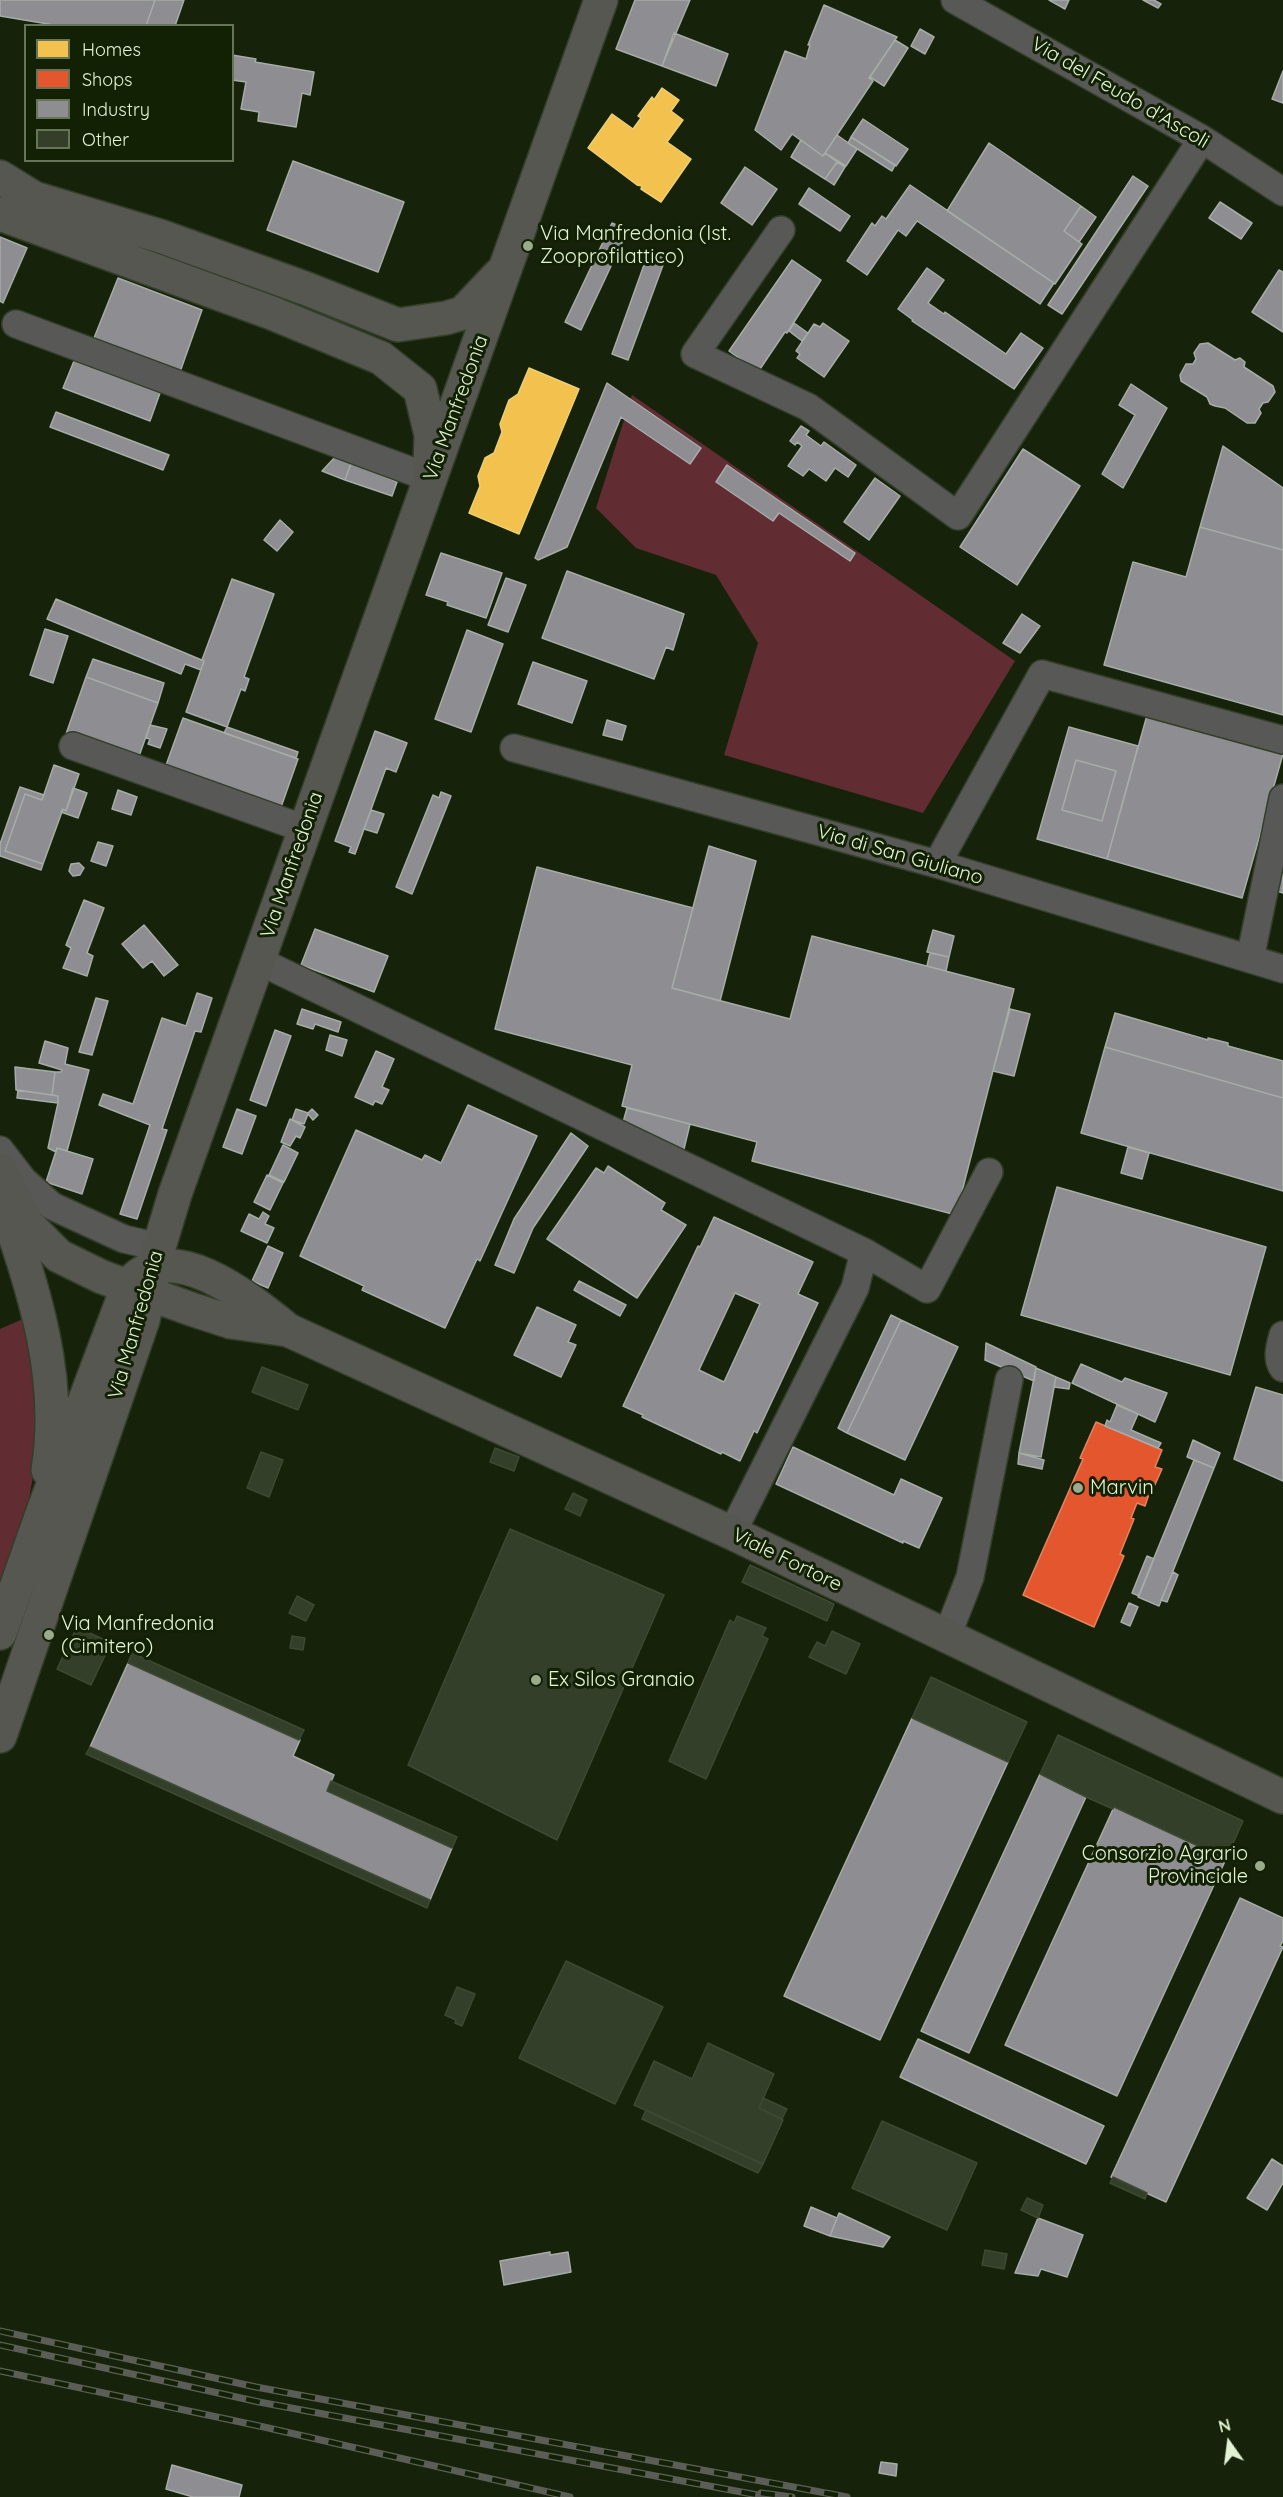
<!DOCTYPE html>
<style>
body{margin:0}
#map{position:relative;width:1283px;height:2497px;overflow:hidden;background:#17220a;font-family:Quicksand,sans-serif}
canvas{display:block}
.legend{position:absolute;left:24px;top:24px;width:210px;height:138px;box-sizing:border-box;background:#122103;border:2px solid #657556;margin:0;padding:8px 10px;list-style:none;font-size:18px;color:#e1f3d3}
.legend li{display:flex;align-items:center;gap:12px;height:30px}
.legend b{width:30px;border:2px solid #657556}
.north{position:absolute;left:1199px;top:2413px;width:60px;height:60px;-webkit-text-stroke:4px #122103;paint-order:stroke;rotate:346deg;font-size:16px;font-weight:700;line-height:24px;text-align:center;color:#e1f3d3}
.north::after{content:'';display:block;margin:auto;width:21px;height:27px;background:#e1f3d3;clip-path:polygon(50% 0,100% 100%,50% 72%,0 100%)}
</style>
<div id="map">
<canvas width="1283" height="2497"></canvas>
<ul class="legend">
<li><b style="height:16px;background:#f2c14e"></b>Homes</li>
<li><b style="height:16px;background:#e4572e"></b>Shops</li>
<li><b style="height:16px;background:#8d8d92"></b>Industry</li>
<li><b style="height:16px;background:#343f29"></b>Other</li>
</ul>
<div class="north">N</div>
</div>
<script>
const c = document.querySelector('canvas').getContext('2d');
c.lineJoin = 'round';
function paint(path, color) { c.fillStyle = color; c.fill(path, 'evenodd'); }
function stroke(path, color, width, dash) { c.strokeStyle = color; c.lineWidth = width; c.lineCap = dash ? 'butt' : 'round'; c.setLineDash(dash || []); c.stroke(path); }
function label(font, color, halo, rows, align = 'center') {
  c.font = font + ' Quicksand,sans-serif'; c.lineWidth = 6; c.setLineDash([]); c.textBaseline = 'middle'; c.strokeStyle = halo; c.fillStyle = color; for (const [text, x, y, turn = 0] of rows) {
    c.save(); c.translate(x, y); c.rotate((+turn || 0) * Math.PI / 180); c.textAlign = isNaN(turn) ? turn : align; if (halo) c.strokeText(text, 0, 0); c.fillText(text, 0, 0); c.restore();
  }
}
paint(new Path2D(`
 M632,395L1015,661L923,813L724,755L758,643L716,575L636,548L596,508Z
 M23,1319L45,1410L23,1532L0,1586V1329Z`), '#612d33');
const homes = new Path2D(`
 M662,88L679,100L671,111L683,120L667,142L691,159L661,202L641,189L642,186L637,185L588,148L612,114L633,129L641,118L638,116L652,97L654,100Z
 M529,368L579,389L519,534L469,513L480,486L478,476L485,458L494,453L502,432L500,424L509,400L518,394Z`);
paint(homes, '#f2c14e');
stroke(homes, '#edd076', 1.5);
const shops = new Path2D(`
 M1096,1422L1162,1450L1155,1467L1162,1469L1153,1489L1151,1488L1145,1506L1137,1503L1131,1518L1134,1519L1120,1554L1124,1556L1094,1627L1023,1595L1083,1459L1080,1458Z`);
paint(shops, '#e4572e');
stroke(shops, '#e38660', 1.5);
const industry = new Path2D(`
 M0,0H155L146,26H60L0,16Z
 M155,0H184L175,26H146Z
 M635,0H690L662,66L616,49Z
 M1049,0H1069L1065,9Z
 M1143,0H1154L1161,4L1158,8Z
 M824,5L897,37L869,78L873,81L823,156L792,134L781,150L755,130L785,51L806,59L810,45H808Z
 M920,29L934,37L925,54L911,46Z
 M674,33L728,54L716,86L662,66Z
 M895,40L908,48L884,86L870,77Z
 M232,55L256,59L255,62L314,72L310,95L302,93L296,127L258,121L259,112L241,109L246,82L232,80Z
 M1283,71V103L1272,99Z
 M863,119L908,149L896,166L851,137Z
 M837,135L857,149L846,166L825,153Z
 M851,137L895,165L892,171L848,143Z
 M801,140L823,156L825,153L837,162L825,179L791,157Z
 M989,143L1081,206L1064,231L1082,244L1055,284L947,211Z
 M293,161L404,202L378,272L267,230Z
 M837,162L845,167L834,185L825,179Z
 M745,167L777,189L752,225L721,203Z
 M1133,176L1148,186L1062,314L1048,305Z
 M910,185L1054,283L1040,304L917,221L906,236L898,230L867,275L847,261L872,223L875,226L882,216L886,219Z
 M809,188L850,216L840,231L799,204Z
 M1220,202L1252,223L1241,239L1209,218Z
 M1081,206L1096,217L1079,242L1064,231Z
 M612,223L628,230L581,330L565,322Z
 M0,237L27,248L3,303L0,301Z
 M649,251L666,257L628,360L612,354Z
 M792,260L821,280L787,333L785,332L758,372L729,351Z
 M927,268L944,280L928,303L944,314L945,312L1006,354L1021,333L1043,348L1014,389L912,321L913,320L898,309Z
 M1279,270L1283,272V332L1252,312Z
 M118,278L202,310L180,372L94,338Z
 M794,323L808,333L802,341L789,331Z
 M823,323L849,341L824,377L797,358L800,354L796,351L814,324L820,327Z
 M1208,343L1235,360L1240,358L1245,362L1244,367L1273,386L1275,392L1268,402L1263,403L1259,409L1261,413L1255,423H1247L1225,408L1215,406L1210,404L1207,397L1181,381L1180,375L1186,364H1193L1196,359L1194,353L1200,344Z
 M74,361L160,393L150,421L63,388Z
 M607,383L701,448L690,464L621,417L567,547L538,560L535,558Z
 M1131,384L1167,408L1123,488L1102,474L1135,415L1119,405Z
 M56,412L169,455L163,470L50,427Z
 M801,426L809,431L806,435L821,446L824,442L856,465L848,477L835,468L826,481L809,469L803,476L788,466L802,446L797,442L795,445L790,441Z
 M1223,446L1283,488V550L1200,527Z
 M1023,449L1080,486L1017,585L960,547Z
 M337,455L352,461L345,480L322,471Z
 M352,461L397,482L392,496L345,480Z
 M727,465L855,553L850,561L779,513L773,521L716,482Z
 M875,478L900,496L869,540L844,522Z
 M280,520L293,532L277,551L264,540Z
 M1200,527L1283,550V715L1104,665L1133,562L1186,577Z
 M441,553L502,573L486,618L447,605L448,602L426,595Z
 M567,571L684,614L673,650L666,647L654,679L542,638Z
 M506,578L526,585L508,632L488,625Z
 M232,579L274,594L244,677L249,679L245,691L241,689L227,727L186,712L204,661L202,660Z
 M56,599L204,661L201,670L185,664L181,674L47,619Z
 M1022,614L1040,626L1020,653L1003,643Z
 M45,629L68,636L53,683L30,675Z
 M467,630L503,644L471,732L435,719Z
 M93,659L164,683L158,703L86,677Z
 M533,662L587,681L572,723L518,704Z
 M86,677L158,703L138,759L66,734Z
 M1149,708L1283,746V754L1242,898L1107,859Z
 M183,718L298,759L280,810L165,768Z
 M607,720L626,726L622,740L603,735Z
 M150,725L167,729L160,748L148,744L150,739L146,738Z
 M227,727L298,752L296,758L224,733Z
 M1069,727L1138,746L1107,859L1037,839ZM1076,760L1116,771L1102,821L1062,810Z
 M375,731L407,743L396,772L386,768L355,854L349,852L351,847L335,841Z
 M1076,760L1116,771L1102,821L1062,810Z
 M54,765L79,774L66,811L63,809L43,864L5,851L25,794L42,800Z
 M20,787L44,795L42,800L25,794L5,851L43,864L41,870L0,856V844Z
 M73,788L87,793L78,818L61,812L63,809L66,811Z
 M118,790L137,797L131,815L112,809Z
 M441,792L451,796L412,894L396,887L433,795L439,798Z
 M371,810L384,814L377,833L364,829Z
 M98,842L113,846L106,866L91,861Z
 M709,846L756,861L720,1001L672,988Z
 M79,863L84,868L80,875L73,876L69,871L71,864Z
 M537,867L693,908L672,988L790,1019L812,936L1014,989L956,1215L752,1161L757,1142L622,1106L632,1065L495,1029Z
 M1283,868V893L1277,891Z
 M84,900L104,908L87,953L93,956L87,976L63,968L71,948L66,945Z
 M144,925L178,965L164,976L152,961L143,968L122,944Z
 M315,929L388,956L374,992L301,965Z
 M933,930L954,936L949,957L927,952Z
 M930,953L949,957L946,971L927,966Z
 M197,993L212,998L201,1032L195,1031L162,1129L167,1130L137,1219L120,1214L150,1125L99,1105L103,1094L133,1104L162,1018L186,1026Z
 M96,998L108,1001L92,1055L79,1052Z
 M302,1009L341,1022L338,1032L315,1024L313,1029L297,1024Z
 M1010,1009L1030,1014L1014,1076L993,1071Z
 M1115,1013L1208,1040V1038L1228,1043V1046L1283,1061V1098L1105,1047Z
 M275,1030L291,1036L266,1106L250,1100Z
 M330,1035L347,1040L342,1056L326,1050Z
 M45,1041L68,1048L65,1064L89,1070L67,1151L57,1148L56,1152L48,1148L58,1103V1096L52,1095L55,1072H61L62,1070L39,1063Z
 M1105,1047L1283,1098V1191L1081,1133Z
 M376,1051L394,1059L382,1087L389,1090L382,1104L375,1101L373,1105L355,1097Z
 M15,1067L55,1072L52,1095L16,1090Z
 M18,1090L58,1096V1103L17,1098Z
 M468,1105L537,1136L480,1261L477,1259L445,1328L362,1290L364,1286L300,1256L356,1130L422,1160L425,1155L441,1163Z
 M627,1108L690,1124L683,1153L622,1126Z
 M237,1109L256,1116L242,1154L223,1147Z
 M296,1109L308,1113L312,1109L318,1115L313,1120L308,1114L304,1124L292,1120Z
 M290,1119L305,1127L300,1138L296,1136L290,1146L281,1142Z
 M571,1133L588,1146L533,1228L514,1273L495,1265L514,1219Z
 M283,1145L298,1153L284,1182L269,1175Z
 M1128,1147L1149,1153L1142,1179L1121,1173Z
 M57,1148L93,1159L82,1194L46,1182Z
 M608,1166L665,1203L661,1210L686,1225L637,1298L547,1239L596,1168L604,1173Z
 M267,1175L283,1183L270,1210L254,1202Z
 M1057,1187L1266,1247L1230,1375L1021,1315Z
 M263,1212L269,1216L265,1224L274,1228L267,1243L241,1231L249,1214L259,1219Z
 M714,1217L813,1262L798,1294L818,1303L757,1433L754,1431L740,1461L722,1452L721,1454L642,1417L643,1415L623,1406L698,1246L700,1247ZM735,1293L760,1304L724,1382L699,1370Z
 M268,1246L283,1253L268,1288L252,1281Z
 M579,1281L626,1305L620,1316L574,1290Z
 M537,1307L576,1325L568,1342L576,1345L561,1377L514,1355Z
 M891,1315L901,1320L847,1433L838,1428Z
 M901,1320L958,1347L905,1460L847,1433Z
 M986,1343L1036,1367L1034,1381L985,1360Z
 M1081,1364L1122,1382L1125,1378L1167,1393L1155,1422L1072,1383Z
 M1036,1368L1056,1377L1041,1457L1019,1453Z
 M1056,1377L1070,1383L1069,1389L1054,1387Z
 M1256,1387L1283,1395V1481L1234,1459Z
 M1117,1405L1138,1414L1131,1430L1161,1443L1158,1448L1105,1426L1107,1420L1110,1422Z
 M1193,1440L1220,1453L1214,1468L1187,1457Z
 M793,1447L894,1495L901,1479L942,1498L919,1548L903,1541V1543L776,1484Z
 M1019,1453L1044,1460L1042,1469L1018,1464Z
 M1194,1460L1214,1468L1159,1606L1138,1597Z
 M1147,1556L1154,1559L1139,1596L1132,1593Z
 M1173,1572L1178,1575L1167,1602L1161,1600Z
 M1129,1603L1138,1607L1130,1626L1121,1622Z
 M128,1663L300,1740L293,1756L334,1775L327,1791L452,1848L430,1900L90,1747Z
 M912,1718L1008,1762L880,2040L784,1996Z
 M1040,1774L1086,1797L969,2053L921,2031Z
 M1114,1807L1226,1859L1117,2096L1005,2045Z
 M1240,1898L1283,1918V1941L1280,1946L1283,1947L1166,2202L1111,2177Z
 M918,2039L1104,2126L1086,2164L900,2077Z
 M1272,2159L1283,2166V2183L1267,2210L1247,2198Z
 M811,2207L837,2218L830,2236L804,2226Z
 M839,2213L890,2237L883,2247L830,2236Z
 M1038,2218L1083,2235L1067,2277L1041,2269L1038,2276L1015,2273Z
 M550,2252V2255L568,2252L571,2272L504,2285L500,2261Z
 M881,2462L897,2464L896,2476L879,2473Z
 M172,2465L242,2485L239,2497H193L166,2489Z`);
paint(industry, '#8d8d92');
stroke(industry, '#a6aca6', 1.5);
const building = new Path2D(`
 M262,1367L308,1385L298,1410L252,1392Z
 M495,1448L519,1457L514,1471L490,1462Z
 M261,1452L283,1460L269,1497L247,1488Z
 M573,1493L587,1500L580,1516L565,1509Z
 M510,1529L664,1595L557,1840L408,1765Z
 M750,1565L834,1604L827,1621L742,1582Z
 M297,1596L314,1605L306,1621L289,1613Z
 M737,1616L766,1628L762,1636L768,1639L706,1779L669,1761L730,1620L734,1623Z
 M77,1627L111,1643L91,1685L57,1669Z
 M832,1631L860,1644L846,1674L809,1657L817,1642L825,1646Z
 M292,1636L305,1638L303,1650L290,1648Z
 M132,1653L304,1730L299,1740L128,1663Z
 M931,1677L1027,1722L1008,1762L912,1718Z
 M1058,1735L1243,1821L1226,1859L1114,1807L1113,1809L1086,1797L1040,1774Z
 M90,1747L430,1900L427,1908L86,1754Z
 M331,1781L457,1837L452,1848L327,1791Z
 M566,1961L663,2007L615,2104L519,2058Z
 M457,1987L475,1994L462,2026L455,2023L456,2020L445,2015Z
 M708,2043L774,2074L759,2108L783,2120L763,2164L634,2105L654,2061L692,2079Z
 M763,2098L787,2109L782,2119L759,2108Z
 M646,2110L762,2164H763L758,2173L642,2119Z
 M882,2121L977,2163L947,2230L852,2188Z
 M1113,2177L1147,2193L1145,2199L1110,2183Z
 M1027,2198L1043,2205L1038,2218L1021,2210Z
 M985,2250L1007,2254L1004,2269L982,2265Z`);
paint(building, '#343f29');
stroke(building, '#3e4933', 1.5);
const minor = new Path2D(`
 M955,0L1202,139L1283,192
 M781,230L695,354L808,407L958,516L1202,139
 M16,324L430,478
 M73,746L305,829
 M514,748L937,864L1283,969
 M937,864L1042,674L1283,740
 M1250,959L1283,798
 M259,961L864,1252L927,1289L989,1172
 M0,1150L23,1180L52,1206L124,1239L159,1247
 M1283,1335C1280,1346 1276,1358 1283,1368
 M732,1533L855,1288L864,1252
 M947,1636L970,1577L1009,1380`);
const major = new Path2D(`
 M0,177L34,198L160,236L307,289L398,325L446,318L463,313L499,275
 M0,214L272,313L381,358L420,389L431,435L430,465
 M0,1170L27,1224L59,1256L102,1277L194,1310L231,1322L288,1330
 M4,1204C34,1290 63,1378 48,1470
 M0,1633L42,1514L128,1286C169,1232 251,1300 288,1330L732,1533L1283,1797
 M0,1736L143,1320L159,1247L175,1194L601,0`);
stroke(minor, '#333e29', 30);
stroke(major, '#333e29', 36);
stroke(minor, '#585856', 27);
stroke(major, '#565751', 33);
const rail = new Path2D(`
 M0,2331L256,2387L847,2497
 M0,2345L259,2402L768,2497
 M0,2371L264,2427L570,2497
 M761,2493L792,2497`);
stroke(rail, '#5b5e56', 7);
stroke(rail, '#122103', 4.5, [14]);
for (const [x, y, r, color] of [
 [528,246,6,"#9aaa8d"],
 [1078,1488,6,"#9aaa8d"],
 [49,1635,6,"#9aaa8d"],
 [536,1680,6,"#9aaa8d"],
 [1260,1866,6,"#9aaa8d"]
]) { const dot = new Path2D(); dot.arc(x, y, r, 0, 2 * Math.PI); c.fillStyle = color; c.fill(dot); stroke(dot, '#122103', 2); }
label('20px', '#e1f3d3', '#122103', [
 ["Via del Feudo d'Ascoli",1120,93,30],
 ["Via Manfredonia",456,408,-70],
 ["Via di San Giuliano",900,855,16],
 ["Via Manfredonia",292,865,-71],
 ["Via Manfredonia",136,1325,-74],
 ["Viale Fortore",787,1560,26]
]);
label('20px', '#e1f3d3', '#122103', [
 ["Via Manfredonia (Ist.",540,234],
 ["Zooprofilattico)",540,257],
 ["Marvin",1090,1488],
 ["Via Manfredonia",61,1624],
 ["(Cimitero)",61,1647],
 ["Ex Silos Granaio",548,1680],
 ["Consorzio Agrario",1248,1854,"right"],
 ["Provinciale",1248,1877,"right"]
], 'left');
</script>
